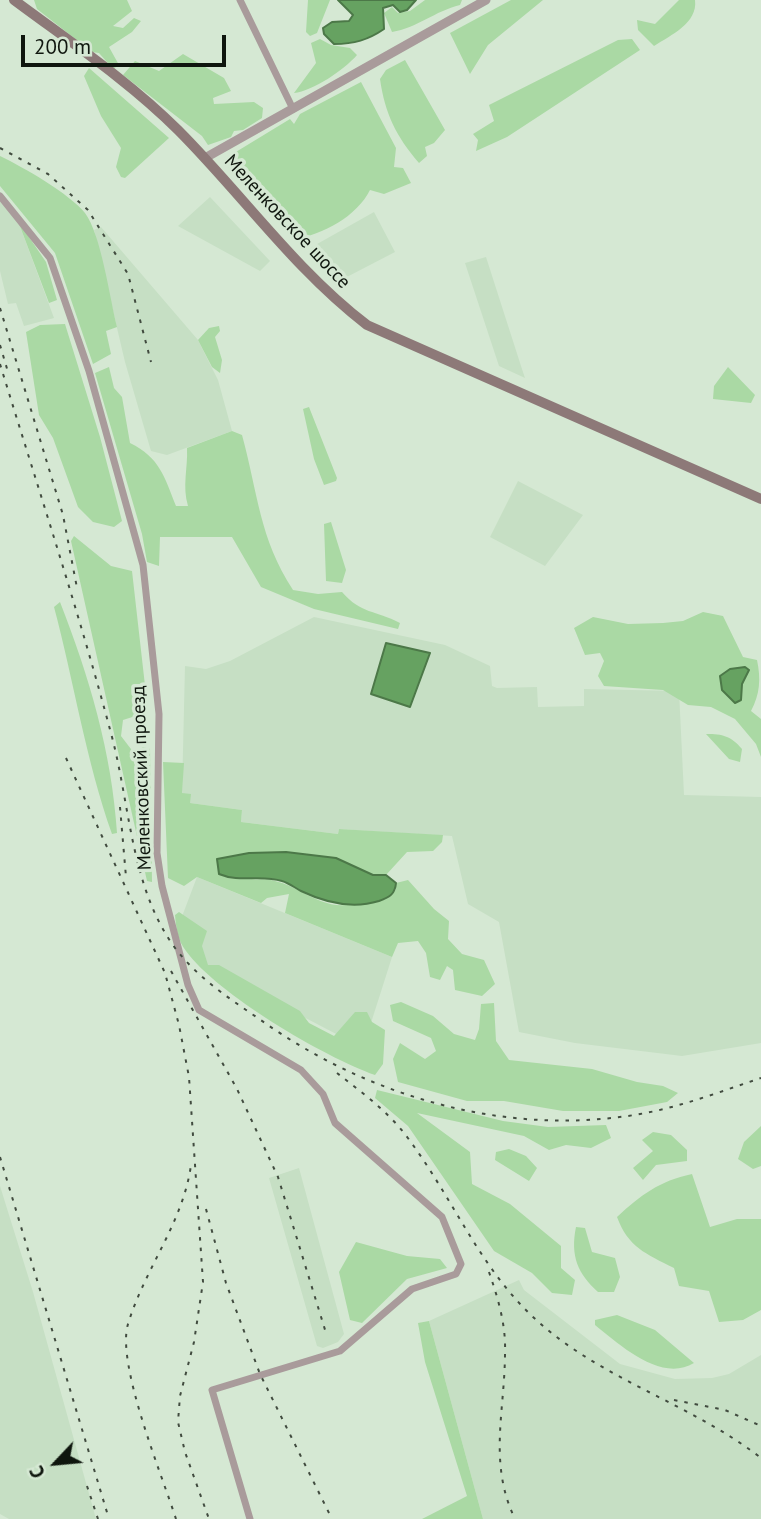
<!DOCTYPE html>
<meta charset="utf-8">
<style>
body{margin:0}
#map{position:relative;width:761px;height:1519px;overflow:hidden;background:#d5e8d3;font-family:"PT Sans",sans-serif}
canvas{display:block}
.north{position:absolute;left:21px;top:1428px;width:70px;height:70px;-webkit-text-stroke:5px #d5e8d3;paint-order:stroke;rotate:244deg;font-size:19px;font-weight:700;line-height:28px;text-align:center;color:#0f160e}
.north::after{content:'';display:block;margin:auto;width:24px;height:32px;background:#0f160e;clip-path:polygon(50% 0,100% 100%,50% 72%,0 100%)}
.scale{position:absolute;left:21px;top:35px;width:205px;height:32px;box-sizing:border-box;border:4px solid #0f160e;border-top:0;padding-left:9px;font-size:21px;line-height:24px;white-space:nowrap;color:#0f160e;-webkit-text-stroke:5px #d5e8d3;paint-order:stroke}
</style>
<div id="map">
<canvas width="761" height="1519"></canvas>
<div class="north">С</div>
<div class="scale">200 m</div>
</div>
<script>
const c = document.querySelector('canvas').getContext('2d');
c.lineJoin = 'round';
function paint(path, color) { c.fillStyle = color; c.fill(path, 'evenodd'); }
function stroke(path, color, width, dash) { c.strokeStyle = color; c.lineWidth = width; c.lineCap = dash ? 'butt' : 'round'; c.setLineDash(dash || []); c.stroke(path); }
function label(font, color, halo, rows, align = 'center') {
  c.font = font + ' "PT Sans",sans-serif'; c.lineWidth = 7; c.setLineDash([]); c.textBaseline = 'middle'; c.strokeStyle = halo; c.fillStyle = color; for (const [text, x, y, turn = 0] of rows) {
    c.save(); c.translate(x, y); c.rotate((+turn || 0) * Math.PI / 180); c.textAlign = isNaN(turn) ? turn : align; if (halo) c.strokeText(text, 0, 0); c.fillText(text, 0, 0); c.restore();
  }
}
paint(new Path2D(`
 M210,197L270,261L260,271L178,226Z
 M0,201L18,221L54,318L24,326L16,303L8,304L0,271Z
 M374,212L395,252L341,280L310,248Z
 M101,227L198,340L218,380L232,431L167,455L151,451L125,362L94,230Z
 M486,257L521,366L525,378L499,366L465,263Z
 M518,481L583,515L545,566L490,537Z
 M314,617L445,645L490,666L492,686L497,688L537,687L538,707L584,706V689L679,691L684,795L761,797V1043L682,1056L575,1043L519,1032L499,922L468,904L452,836L339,829L338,834L241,822L242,810L190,803L182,793L185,666L206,669L230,661Z
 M197,877L392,957L363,1048L206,966L178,927Z
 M299,1168L344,1334L338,1342L323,1348L317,1346L269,1178Z
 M0,1186L33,1292L96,1519H9L0,1514Z
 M519,1280L524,1290L620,1364L675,1379L712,1378L729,1374L761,1355V1519H483L429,1321Z`), '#c6dfc4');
paint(new Path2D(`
 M34,0H127L132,11L113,26L123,28L134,18L141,21L132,32L109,47L119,65L113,69L99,53L92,52L37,9Z
 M308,0H330L317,33L310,36L306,32Z
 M425,0H462L460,5C435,11 417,28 392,32L384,13L392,7L398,13L410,11Z
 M511,0H543L488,45L470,74L450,33Z
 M679,0H695C698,23 671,35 654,46L638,30L637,20L655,24Z
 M320,39L331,45L350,48L357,55C344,70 313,91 294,93L316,63L311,43Z
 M632,39L640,50L507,137L476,151L478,140L473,134L494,121L489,105L618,40Z
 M183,54L224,78L231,91L213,98L214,104L254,102L263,108L262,118L243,130L234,131L231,137L208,145L202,136L123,75L135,61L159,71Z
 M405,60L445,130L434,143L425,147L427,156L419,163C396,136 385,114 380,79L386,70Z
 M89,68L169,138L125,178L121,177L116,167L121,148L101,116L84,76Z
 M361,82L396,148L394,167L403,168L411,183L384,194L370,190C357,216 323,235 294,239L230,172L226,158L290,119L294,124L300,114Z
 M0,156C23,167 70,194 85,213C101,234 110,299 117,327L106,331L111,354L93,364L55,253L0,186Z
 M18,221L46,262L57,300L49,303Z
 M65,324L100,437L122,521L114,527L93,522L78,507L53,438L39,415L26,332L40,325Z
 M219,326L220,331L215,337L222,360L220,373L212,367L198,340L209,328Z
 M109,367L114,388L122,397L130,443C160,458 164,476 176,506H188C182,486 188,468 187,448L232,431L242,435C258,493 259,538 293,590L318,594L342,592C361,614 375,610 400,623L398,629L314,609L261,587L232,537H160L159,566L147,562L142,534L95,373Z
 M728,367L755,395L751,403L713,399L714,386Z
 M309,407L337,478L336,481L324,485L314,459L303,409Z
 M331,522L346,570L342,583L326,581L324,524Z
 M74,536L111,566L132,571L148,712L123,720L121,736L134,753L143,747L150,749L152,882L147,881L71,541Z
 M60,602C89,676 112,753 117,833L112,834C86,761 74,682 54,607Z
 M703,612L723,616L743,657L757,660C761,679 760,694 751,711L761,719V757L756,744L735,719L711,707L688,705L663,690L604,686L598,676L604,661L600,653L585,655L574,628L593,617L628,624L663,623L683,621Z
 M706,734C723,734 731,736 742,749L740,762L729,759Z
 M163,762L184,763L182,793L191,794L190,803L242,810L241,822L338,834L339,829L443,835L442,842L433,851L407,852L386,875H373L336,858L252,880C291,874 313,909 347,905C363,903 380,895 396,890V883L408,880L434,909L449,921L448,939L462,954L484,960L495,984L482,996L455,990L453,970L447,966L440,980L430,977L426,953L418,941L398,943L392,957L285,913L289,894L267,898L261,903L197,877L184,886L168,878Z
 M179,912L207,931L202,946L208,965H219L300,1011L309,1023L334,1036L355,1012H367L372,1022L385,1030L383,1064L375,1075C324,1057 217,994 186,951C178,941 176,928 175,915Z
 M401,1002L433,1016L454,1034L475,1040L479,1029L481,1004L494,1003L496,1041L509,1060L592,1069L637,1082L663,1086L678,1093L667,1102L619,1111H563L504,1101H467L398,1082L393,1059L400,1043L425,1059L436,1051L431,1038L393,1021L390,1005Z
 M377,1090L503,1121L548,1127L606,1125L611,1138L591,1148L566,1145L549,1150L524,1136L417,1113L470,1152L472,1184L510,1204L561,1246V1268L575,1280L572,1295L552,1293L532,1273L494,1251L408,1126L375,1098Z
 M761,1126V1166L753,1169L738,1159L744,1142Z
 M653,1132L671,1135L687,1150V1161L656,1165L643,1180L633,1168L653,1151L642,1140Z
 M509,1149L526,1156L537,1168L529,1181L495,1160L496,1152Z
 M692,1174L710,1227L737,1219H761V1310L743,1320L719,1322L709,1291L679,1286L674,1268C646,1254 628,1247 617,1217C641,1195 659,1181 692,1174Z
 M576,1227L585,1228L592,1252L615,1258L620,1277L614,1292H598C578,1274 570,1256 576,1227Z
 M356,1242L407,1256L440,1259L447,1268L407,1279L362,1323L350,1320L339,1272Z
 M617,1315L655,1330L694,1363C661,1383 620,1345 595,1325V1320Z
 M429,1321L483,1519H422L467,1496L425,1362L418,1323Z`), '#aad9a4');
const water = new Path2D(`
 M338,0H416L407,10L400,12L393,5L383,8L384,29C368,40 354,44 334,44L324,34L323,28L332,22L349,21L353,15Z
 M386,643L430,653L410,707L371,694Z
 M745,667L749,670L742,684L741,700L735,703L722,690L720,676L730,669Z
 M286,852L336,858L373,875H386L396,883C395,894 390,897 379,901C353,909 326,903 301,891C295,888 289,883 282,881C261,874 240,883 219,874L217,859L249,853Z`);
paint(water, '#66a261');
stroke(water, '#4c7848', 2);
stroke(new Path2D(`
 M240,0L293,109
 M0,196L50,258L89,371L143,565L159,714L157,853L162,886L188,985L199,1010L301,1070L323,1094L335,1123L442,1217L461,1264L456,1274L412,1289L340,1351L212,1390L250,1519`), '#a99b9b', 7);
stroke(new Path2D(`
 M205,158L486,0`), '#a99b9b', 9);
stroke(new Path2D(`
 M14,0C69,41 129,81 178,130C242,194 294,269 367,325L761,499`), '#8d7978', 10);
stroke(new Path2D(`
 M0,148L48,174L88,210L128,274L151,362
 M0,308L63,515L77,588
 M0,345L8,372
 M0,364C38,488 79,612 112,737C129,802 131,878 167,936C190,974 229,998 265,1023C372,1098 509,1137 640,1114C681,1107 722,1091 761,1078
 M66,758L165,973L179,1025L189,1077L203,1282L194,1342L180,1396L178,1422L185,1452L209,1519
 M120,807L126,877
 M171,971L237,1089L278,1177L326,1333
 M337,1073C360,1091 386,1110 404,1133C450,1192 477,1264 532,1316C598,1379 689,1402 761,1458
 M0,1157L109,1519
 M206,1209L226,1283L260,1374L332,1519
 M489,1272C498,1298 506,1325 505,1352C505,1411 488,1463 515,1519
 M674,1400L725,1410L761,1426
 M87,1486L98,1519
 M176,1519C162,1475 116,1364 128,1324C145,1268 183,1223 191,1165`), '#414b3f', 2, [3.5, 7]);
label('19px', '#0f160e', '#d5e8d3', [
 ["Меленковское шоссе",287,222,47],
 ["Меленковский проезд",142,778,-92]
]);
</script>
